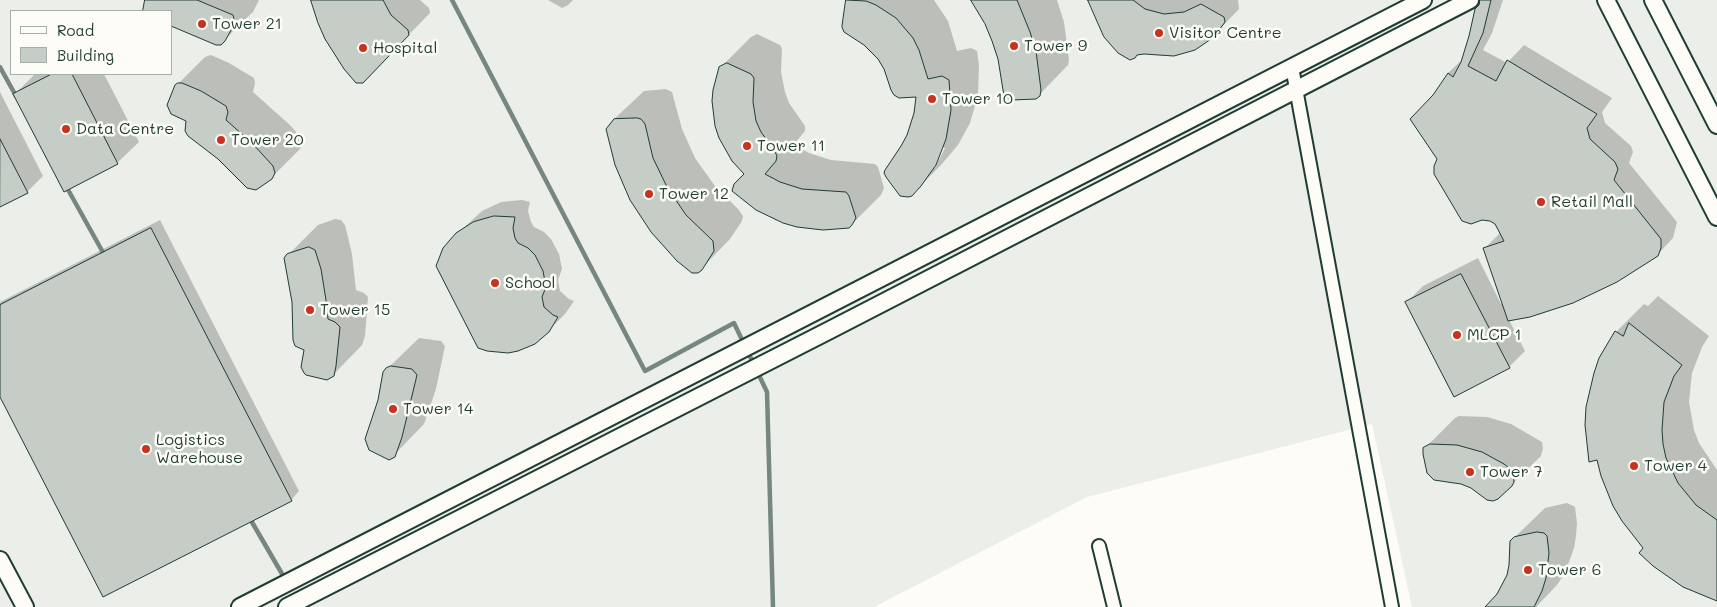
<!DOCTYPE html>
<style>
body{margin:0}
#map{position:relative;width:1717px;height:607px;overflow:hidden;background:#fdfcf7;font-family:Mali,sans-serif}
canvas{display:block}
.legend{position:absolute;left:10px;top:10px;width:162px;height:65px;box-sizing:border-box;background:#fdfcf7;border:1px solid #a4b0a9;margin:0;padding:6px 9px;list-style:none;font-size:15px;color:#1f3d34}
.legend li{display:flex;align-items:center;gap:10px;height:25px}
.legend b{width:25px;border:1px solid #a4b0a9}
</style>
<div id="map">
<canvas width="1717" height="607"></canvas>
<ul class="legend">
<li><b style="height:6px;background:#fdfcf7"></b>Road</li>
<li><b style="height:14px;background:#c6cdc7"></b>Building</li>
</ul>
</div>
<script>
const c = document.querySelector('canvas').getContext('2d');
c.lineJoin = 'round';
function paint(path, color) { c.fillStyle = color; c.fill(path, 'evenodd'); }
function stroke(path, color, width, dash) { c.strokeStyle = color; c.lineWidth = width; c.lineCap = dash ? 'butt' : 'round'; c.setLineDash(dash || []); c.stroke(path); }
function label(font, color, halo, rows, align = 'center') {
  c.font = font + ' Mali,sans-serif'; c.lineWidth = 5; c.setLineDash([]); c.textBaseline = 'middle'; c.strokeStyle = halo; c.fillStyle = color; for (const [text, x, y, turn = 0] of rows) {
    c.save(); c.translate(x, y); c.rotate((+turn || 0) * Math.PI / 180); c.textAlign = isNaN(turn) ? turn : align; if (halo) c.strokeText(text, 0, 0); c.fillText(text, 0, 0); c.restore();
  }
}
paint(new Path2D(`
 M0,0H1717V607H1412L1372,424L1087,497L874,607H0ZM11,11H171V74H11Z`), '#eceee9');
paint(new Path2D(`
 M146,0H259L253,12L224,40L171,11H144Z
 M314,0H420L429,8L430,13L384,60Z
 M548,0H573L568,5L562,8Z
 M849,0H934L948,21L957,51L971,48L977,51L979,65L978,95L970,123L958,145L941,165L912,194L908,135L915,113L917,95L885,68L847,2ZM943,147L945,148L935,168H932Z
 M973,0H1057L1064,22L1069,60L1068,65L1039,95L999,59L986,23Z
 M1086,0H1238L1239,9L1213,36L1137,54L1093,5Z
 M1481,0H1503L1492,33L1483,50L1507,63L1524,45L1612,98L1602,112L1605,123L1631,146L1633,152L1629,163L1677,222L1673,238L1657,255L1509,320L1525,351L1509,367L1407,302L1423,286L1478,258L1501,304H1503L1484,249L1501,232L1496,223L1439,159L1434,96L1448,73L1463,59L1470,37L1476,9Z
 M757,34L780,45L782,49L781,72L785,92L789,103L805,126V131L793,145L809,153L831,160L875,164L878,167L884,188L881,195L852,224L746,174L722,66L751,37Z
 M211,55L229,63L254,78L255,83L253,92L291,126L301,138L303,144L300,149L271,178L256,189L248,187L187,120L176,86L205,57Z
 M35,74H104L139,142L117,163L15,94Z
 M666,89L672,92L682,129L695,158L715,186L738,209L743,216L742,221L730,239L701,269L607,129L610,123L644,91Z
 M0,92L43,176L27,192L0,205Z
 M522,200L530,202L528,211L531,222L534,227L544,232L551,239L559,254L562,269L558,280L560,291L569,299L574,301L565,314L548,331L457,234L482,211L501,202Z
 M335,219L341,220L345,225L352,254L356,290L364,293L368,297L365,336L362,345L333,375L306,350L293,302L288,255L318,225Z
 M160,220L299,491L291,500L0,395V302Z
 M1658,296L1709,336L1702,347L1692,373L1689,402L1694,430L1699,443L1717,470V600L1644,548L1616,332L1644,304L1648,306Z
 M419,338L441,341L445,346L436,389L424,424L392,457L384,372Z
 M1459,416L1487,417L1511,424L1542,442L1543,448L1541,456L1511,485L1426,447L1455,418Z
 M1567,503L1575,507L1577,523L1576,536L1574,548L1565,573L1557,585L1536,607H1486L1498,595L1508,576L1515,537L1545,508Z`), '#0003');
stroke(new Path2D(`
 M452,0L645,371L734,323L767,392L773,607
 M0,67L16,96
 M66,186L105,256
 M249,517L285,579`), '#75877f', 4.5);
const building = new Path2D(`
 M145,0H197L233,15L235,23L225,41L221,45H216L171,26V11H143Z
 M311,0H383L391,15L408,30L409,35L363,83H356L344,69L325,39L318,23Z
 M846,0L866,1L876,5L896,18L913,38L919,50L928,79L942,76L949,80L951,110L946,139L936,165L921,186L912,196L908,197L900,196L886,177L884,173L885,170L901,146L907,135L914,113L916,97L899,98L894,95L891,90L884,69L878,59L864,45L844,32L842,27Z
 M971,0H1017L1030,32L1036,51L1041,90L1040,96L1036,99L1012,100L1004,96L998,59L992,41L985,24Z
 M1088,0H1133L1145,9L1164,14L1184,12L1201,4L1224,17L1225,22L1214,37L1195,50L1174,56L1144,54L1137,55L1135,58L1130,60L1118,53L1104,37Z
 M1480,0H1491L1483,33L1468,66L1496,81L1507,60L1597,114L1587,128L1590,139L1615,162L1618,169L1614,180L1661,239V248L1658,256L1617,282L1573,303L1530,317L1508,321L1483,248L1504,241L1495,224L1490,221L1482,220L1471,224L1462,221L1434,174V166L1437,159L1410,119L1433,95L1448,73L1453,77L1461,62L1469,36L1475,9L1479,5Z
 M727,63L751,74L754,78L753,102L756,121L761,132L774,150L777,156L776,161L765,174L780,182L802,189L846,192L849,196L856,218L852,225L849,228L823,230L797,227L783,223L756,210L732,191L734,184L744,174L732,161L719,138L715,126L712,101L713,90L719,67Z
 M52,74H72L118,164L64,192L13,94Z
 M178,83H182L201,91L226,106L228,112L226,120L252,143L273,166L275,173L272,179L256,190L247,188L218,159L188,136L185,131L186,121L171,114L167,105L175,85Z
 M637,118L641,119L645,124L653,158L667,187L686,215L713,241L714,251L702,270L698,273H692L677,261L651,232L630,200L615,165L606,129L614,119Z
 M0,139L28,193L0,207Z
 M494,216L515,217L513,228L515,238L518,243L528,248L535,255L543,271L546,287L542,297L544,307L553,315L558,317L549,332L535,344L518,351L508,353L487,351L478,348L436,266L443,248L456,233L473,222Z
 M151,228L292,501L103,597L0,397V305Z
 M309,247L315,250L321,269L326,300L328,319L335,322L340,327L336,366L334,376L327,380L306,375L304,373L301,367L304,350L295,346L293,340L292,302L284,258L287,254Z
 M1461,274L1510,368L1454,397L1405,302Z
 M1629,323L1682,365L1674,376L1664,402L1662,430L1663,444L1666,458L1678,483L1696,505L1717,520V601L1683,587L1653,566L1639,553L1643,548L1622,521L1613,506L1601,476L1597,460L1589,462L1585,425L1586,407L1594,373L1599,358L1615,331L1623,336Z
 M391,366L412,369L417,375L402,437L395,457L389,460L369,450L365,439L378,400L383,372L386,368Z
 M1430,444L1457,445L1482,452L1504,464L1513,471L1514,482L1512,486L1498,499L1493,501L1487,500L1471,488L1461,484L1434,480L1427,473L1423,454V448Z
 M1537,532L1544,533L1547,536L1549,553L1546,578L1542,591L1534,607H1485L1497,594L1507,575L1509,565L1510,541L1514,537Z`);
paint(building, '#c6cdc7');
stroke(building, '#1f3d34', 1);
const minor = new Path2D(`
 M1292,67L1392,607
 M1099,546L1114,607`);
const tertiary = new Path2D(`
 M1606,0L1717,217
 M1653,0L1717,125
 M0,560L25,607
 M240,607L1423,0
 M287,607L828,331L1470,0`);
stroke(minor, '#1f3d34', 16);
stroke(tertiary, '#1f3d34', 20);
stroke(minor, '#fdfcf7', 12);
stroke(tertiary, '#fdfcf7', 16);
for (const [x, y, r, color] of [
 [202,24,5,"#c8321e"],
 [1159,33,5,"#c8321e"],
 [1014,46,5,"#c8321e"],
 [363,48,5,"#c8321e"],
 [932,99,5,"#c8321e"],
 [66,129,5,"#c8321e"],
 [221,140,5,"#c8321e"],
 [747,146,5,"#c8321e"],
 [649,194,5,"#c8321e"],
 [1541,202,5,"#c8321e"],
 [495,283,5,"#c8321e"],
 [310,310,5,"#c8321e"],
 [1457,335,5,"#c8321e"],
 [393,409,5,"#c8321e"],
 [146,449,5,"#c8321e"],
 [1634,466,5,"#c8321e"],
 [1470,472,5,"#c8321e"],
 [1528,570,5,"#c8321e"]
]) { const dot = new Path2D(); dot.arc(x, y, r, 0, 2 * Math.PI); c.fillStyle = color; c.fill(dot); stroke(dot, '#fdfcf7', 2); }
label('16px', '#1f3d34', '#fdfcf7', [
 ["Tower 21",212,24],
 ["Visitor Centre",1169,33],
 ["Tower 9",1024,46],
 ["Hospital",373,48],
 ["Tower 10",942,99],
 ["Data Centre",76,129],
 ["Tower 20",231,140],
 ["Tower 11",757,146],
 ["Tower 12",659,194],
 ["Retail Mall",1551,202],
 ["School",505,283],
 ["Tower 15",320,310],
 ["MLCP 1",1467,335],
 ["Tower 14",403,409],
 ["Logistics",156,440],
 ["Warehouse",156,458],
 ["Tower 4",1644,466],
 ["Tower 7",1480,472],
 ["Tower 6",1538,570]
], 'left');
</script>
